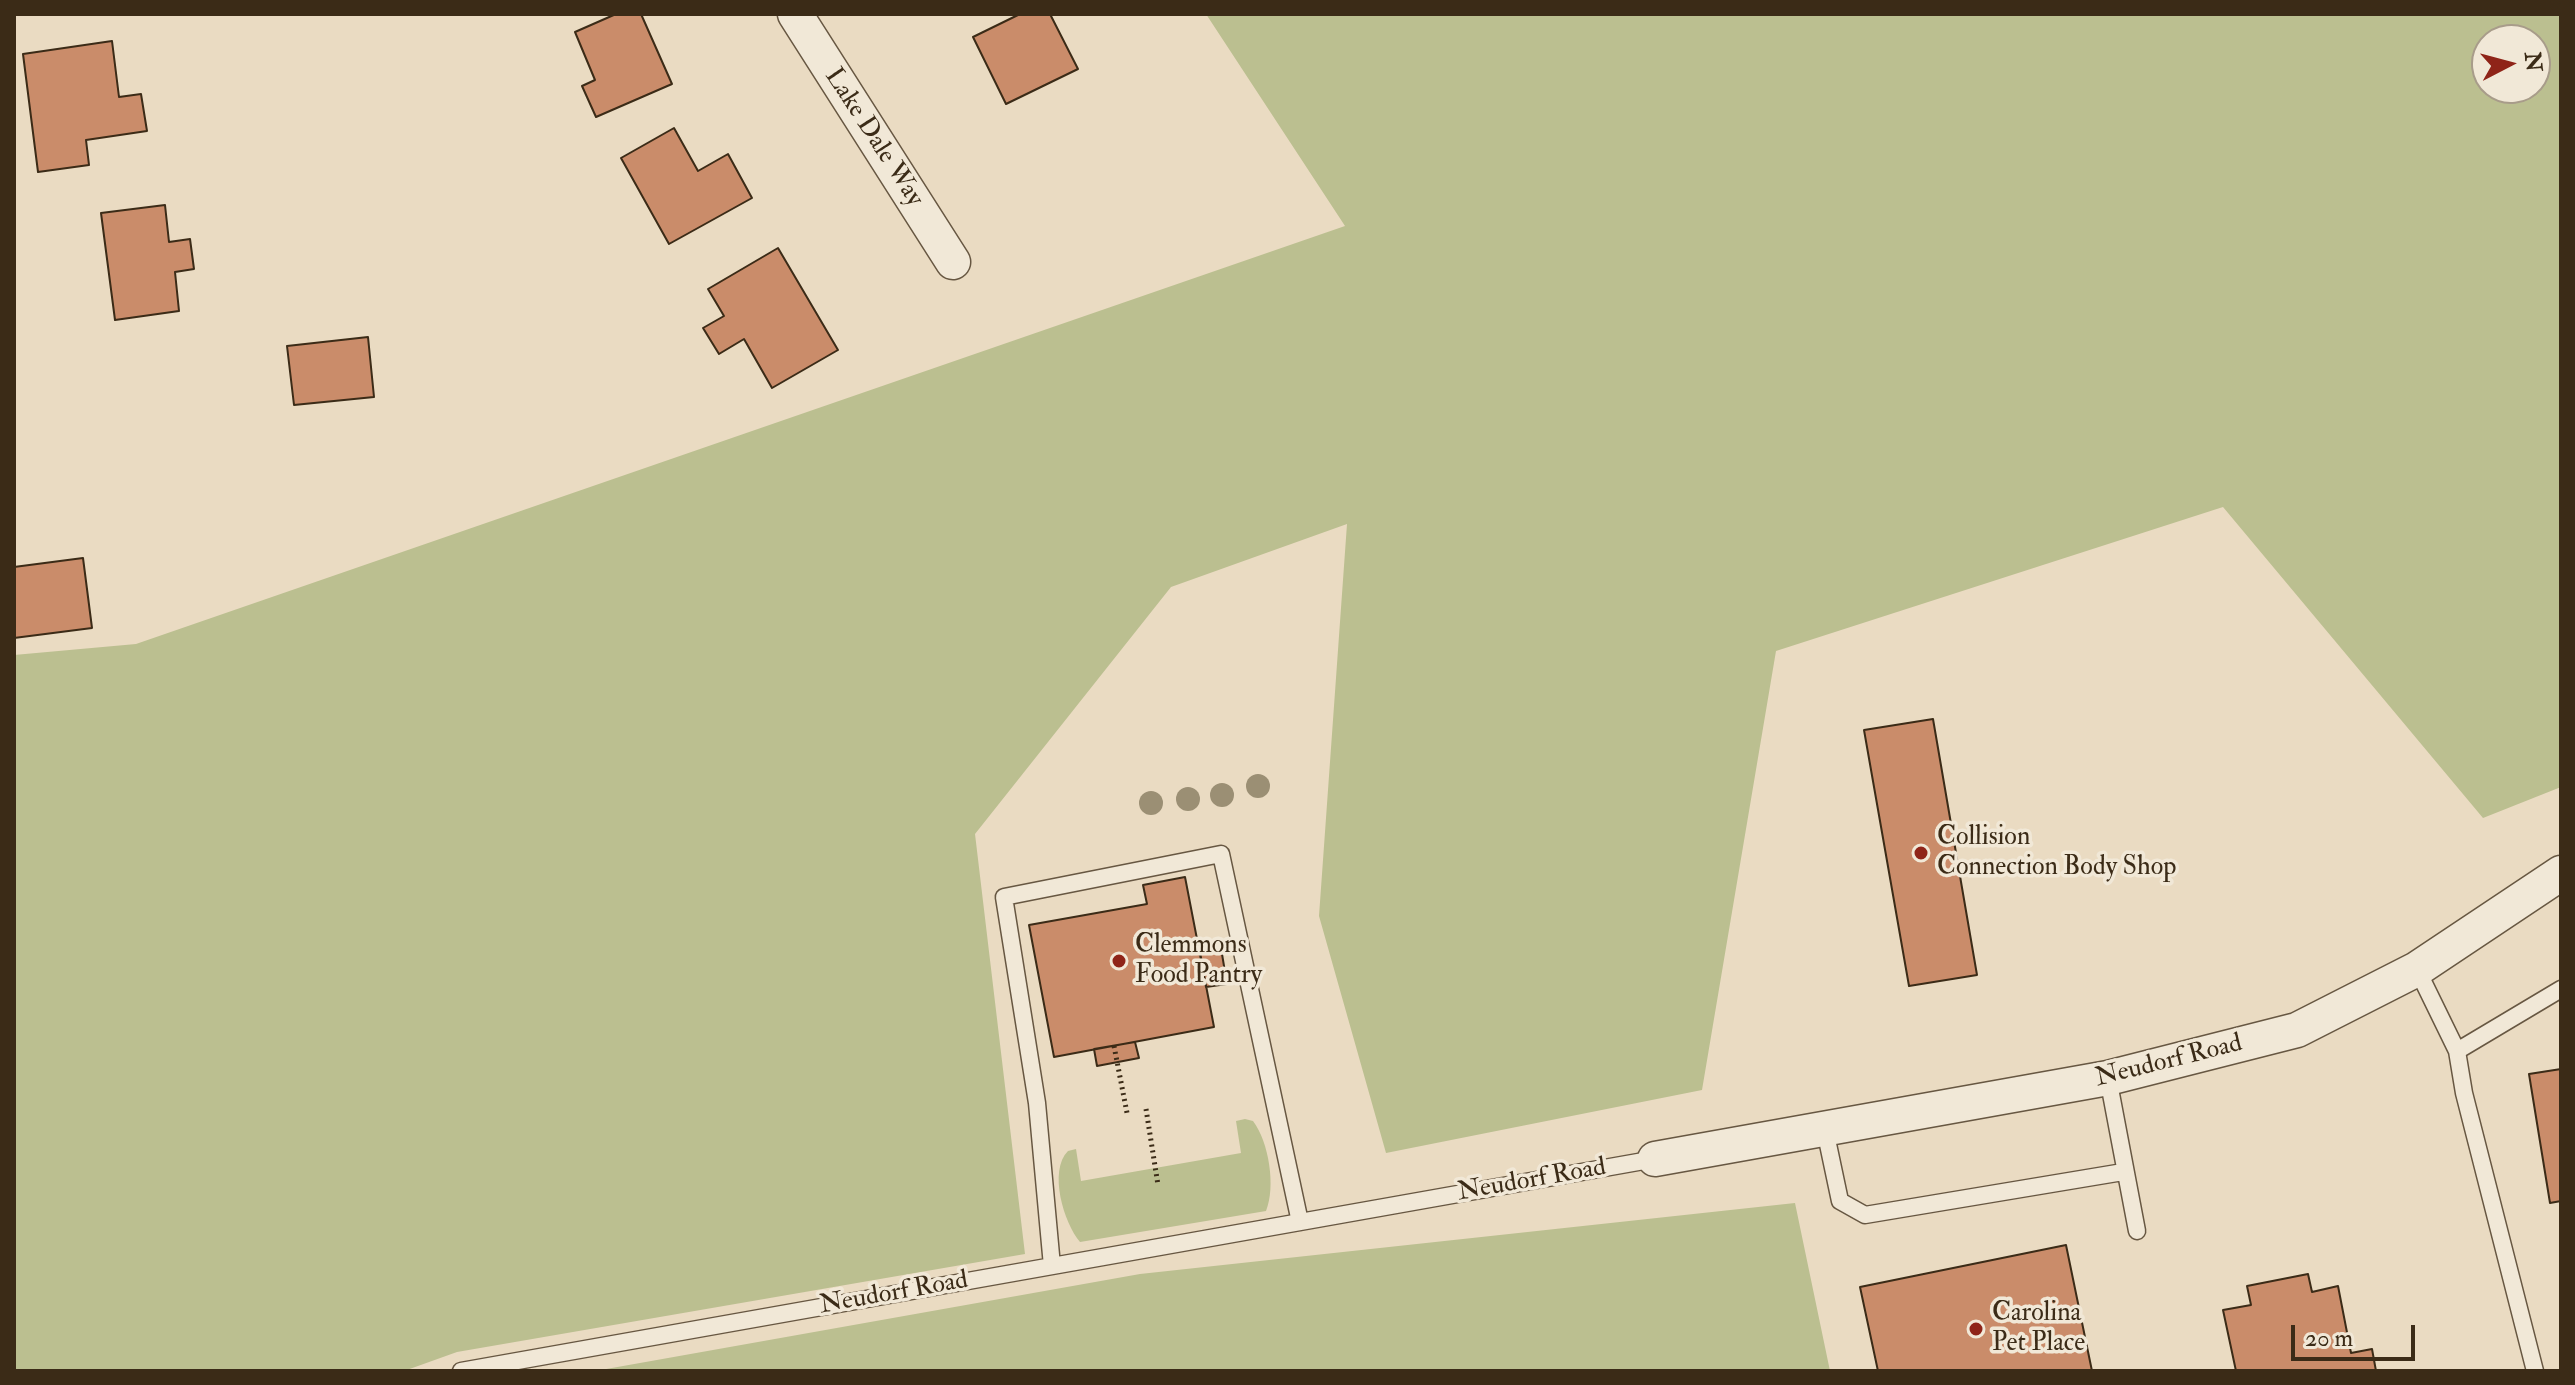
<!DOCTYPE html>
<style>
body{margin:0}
#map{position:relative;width:2575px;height:1385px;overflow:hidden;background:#eadbc2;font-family:"IM FELL Double Pica",serif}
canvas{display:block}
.frame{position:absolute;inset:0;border:16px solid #3b2b17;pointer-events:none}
.north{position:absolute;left:2471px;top:24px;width:80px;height:80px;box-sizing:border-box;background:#f1e8d7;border:2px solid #a89c8a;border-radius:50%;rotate:84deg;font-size:22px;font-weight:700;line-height:32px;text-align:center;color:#3b2b17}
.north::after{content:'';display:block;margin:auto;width:28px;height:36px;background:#8f2418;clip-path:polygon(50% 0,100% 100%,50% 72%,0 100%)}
.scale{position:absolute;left:2291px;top:1325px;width:124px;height:36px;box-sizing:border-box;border:4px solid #3b2b17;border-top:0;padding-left:10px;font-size:24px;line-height:28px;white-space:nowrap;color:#3b2b17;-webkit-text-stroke:6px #f1e8d7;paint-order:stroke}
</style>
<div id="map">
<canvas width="2575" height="1385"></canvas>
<div class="frame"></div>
<div class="north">N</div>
<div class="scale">20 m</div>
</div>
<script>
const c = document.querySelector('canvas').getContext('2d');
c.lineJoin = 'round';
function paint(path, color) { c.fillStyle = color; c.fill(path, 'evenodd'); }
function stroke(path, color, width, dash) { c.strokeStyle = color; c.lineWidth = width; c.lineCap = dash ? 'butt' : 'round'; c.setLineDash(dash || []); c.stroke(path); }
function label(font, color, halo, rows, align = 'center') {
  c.font = font + ' "IM FELL Double Pica",serif'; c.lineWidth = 7; c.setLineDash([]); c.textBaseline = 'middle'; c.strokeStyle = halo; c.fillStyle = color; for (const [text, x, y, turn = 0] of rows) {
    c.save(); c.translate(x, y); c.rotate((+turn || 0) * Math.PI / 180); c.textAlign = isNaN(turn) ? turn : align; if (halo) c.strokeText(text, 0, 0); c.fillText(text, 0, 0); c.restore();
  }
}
paint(new Path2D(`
 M1206,14H2561V787L2483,818L2223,507L1776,651L1702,1090L1386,1153L1319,916L1347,524L1171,587L975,834L1025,1254L457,1352L404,1371H14V655L136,644L1345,226ZM2487,40H2535V88H2487Z
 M1245,1119L1253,1121C1269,1142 1276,1187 1266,1211L1080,1242C1064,1223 1048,1171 1068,1151L1076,1149L1081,1181L1241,1153L1236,1121Z
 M1795,1203L1830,1371H595L1140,1274Z`), '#bbbf90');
const building = new Path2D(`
 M616,14H641L672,84L596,117L582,86L595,80L575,32Z
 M1020,14H1050L1078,69L1006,104L973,37Z
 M112,41L119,97L141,94L147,131L86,140L89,165L38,172L23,54Z
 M674,128L698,171L728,154L752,198L669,244L621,158Z
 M165,205L169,242L190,239L194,269L175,272L179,311L115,320L101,213Z
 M778,248L838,350L772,388L744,339L719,354L703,328L724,316L708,289Z
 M368,337L374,397L294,405L287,346Z
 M83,558L92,628L14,638V567Z
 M1933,719L1977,975L1909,986L1864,730Z
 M1185,877L1214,1027L1054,1057L1029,925L1147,904L1143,885Z
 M1221,948L1227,984L1206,987L1200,952Z
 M1135,1042L1139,1058L1097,1066L1094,1049Z
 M2561,1069V1201L2550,1203L2529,1074Z
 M2066,1245L2092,1371H1878L1860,1287Z
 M2308,1274L2312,1292L2338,1286L2351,1353L2372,1349L2376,1371H2236L2223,1310L2251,1305L2247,1286Z`);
paint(building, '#ca8c6a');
stroke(building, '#3b2b17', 2);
const lane = new Path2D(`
 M2417,969L2457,1051L2464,1093L2535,1371
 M2457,1051L2561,989
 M2108,1078L2137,1231
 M1825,1130L1840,1201L1865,1215L2123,1172
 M1052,1266L1037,1103L1004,897L1221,854L1300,1222
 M461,1371L1655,1159`);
const street = new Path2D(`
 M795,14L953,262
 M1655,1159L2108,1078L2297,1030L2417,969L2561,873`);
stroke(lane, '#675742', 19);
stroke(street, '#675742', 37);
stroke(new Path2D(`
 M1114,1046L1127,1113
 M1146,1109L1158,1185`), '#3b2b17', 5, [2, 4]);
stroke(lane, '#f1e8d7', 16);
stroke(street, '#f1e8d7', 34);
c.fillStyle = '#9b8f74';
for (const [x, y] of [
 [1258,786],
 [1222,795],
 [1188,799],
 [1151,803]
]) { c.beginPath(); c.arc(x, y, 12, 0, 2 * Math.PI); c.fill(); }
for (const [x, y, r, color] of [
 [1921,853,8,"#8f2418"],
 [1119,961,8,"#8f2418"],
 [1976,1329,8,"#8f2418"]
]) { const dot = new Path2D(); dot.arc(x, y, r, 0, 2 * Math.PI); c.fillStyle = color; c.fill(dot); stroke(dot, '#f1e8d7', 3); }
label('26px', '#3b2b17', '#f1e8d7', [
 ["Lake Dale Way",873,138,57],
 ["Neudorf Road",2169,1062,-14],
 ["Neudorf Road",1532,1181,-10],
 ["Neudorf Road",894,1294,-10]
]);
label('26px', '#3b2b17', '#f1e8d7', [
 ["Collision",1937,838],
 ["Connection Body Shop",1937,868],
 ["Clemmons",1135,946],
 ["Food Pantry",1135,976],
 ["Carolina",1992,1314],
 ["Pet Place",1992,1344]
], 'left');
</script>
